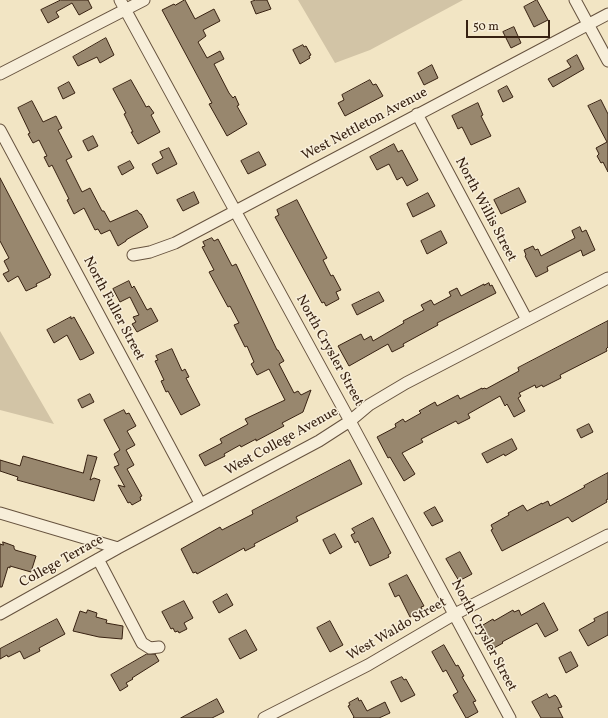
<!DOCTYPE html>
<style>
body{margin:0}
#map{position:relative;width:608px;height:718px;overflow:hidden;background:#f2e5c4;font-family:Vollkorn,serif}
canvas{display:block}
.scale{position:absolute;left:466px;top:20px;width:84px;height:18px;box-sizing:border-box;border:2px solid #372111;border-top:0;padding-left:5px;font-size:12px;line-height:14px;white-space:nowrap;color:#372111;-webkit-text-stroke:3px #f7eed9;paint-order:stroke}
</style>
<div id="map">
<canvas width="608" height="718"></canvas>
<div class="scale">50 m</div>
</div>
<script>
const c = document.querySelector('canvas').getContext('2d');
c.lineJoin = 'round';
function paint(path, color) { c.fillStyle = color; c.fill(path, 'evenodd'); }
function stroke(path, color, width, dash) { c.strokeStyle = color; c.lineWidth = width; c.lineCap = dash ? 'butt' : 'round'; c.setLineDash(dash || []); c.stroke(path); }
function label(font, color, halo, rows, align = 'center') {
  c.font = font + ' Vollkorn,serif'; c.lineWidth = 3; c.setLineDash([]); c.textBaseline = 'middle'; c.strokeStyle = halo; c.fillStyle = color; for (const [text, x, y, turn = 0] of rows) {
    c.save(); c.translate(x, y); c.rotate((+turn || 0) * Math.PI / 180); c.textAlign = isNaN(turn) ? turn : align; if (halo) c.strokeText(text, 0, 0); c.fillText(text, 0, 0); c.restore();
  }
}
paint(new Path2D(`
 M298,0H463L370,50L335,63Z
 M0,331L54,424L0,410Z`), '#d2c4a6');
const building = new Path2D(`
 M61,0H88L92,8L79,15L72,3L56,12L59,17L48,23L41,10Z
 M185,0L195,19L214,9L220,21L203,30L206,36L198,42L207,58L220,51L224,59L214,64L229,93L233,98L235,96L239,105L237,106L247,124L227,136L209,104L212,103L162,10L174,4L175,5Z
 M256,0H267L271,9L256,14L251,2Z
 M537,0L548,20L534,27L524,7Z
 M514,27L521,43L511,48L503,32Z
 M106,38L114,55L100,63L97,57L78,66L73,57Z
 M303,45L304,47L306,46L311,55L309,56L310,58L300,64L293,50Z
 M577,55L584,69L553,87L548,79L571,67L567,61Z
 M432,65L438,78L424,85L418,73Z
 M131,80L144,103L146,107L149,106L154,113L151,115L160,132L138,144L131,132H133L124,114L126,113L113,89Z
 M370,80L373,85L376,84L383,96L345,116L338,103L344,100L342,95Z
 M69,82L75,93L63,99L58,88Z
 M507,86L513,97L503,102L498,91Z
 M601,100L608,114V172L603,162L601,163L597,156L599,154L596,148L607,142L588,106Z
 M32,101L43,122L56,116L62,128L58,130L72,157L66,160L82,192L90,188L102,211H104L110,222L137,210L140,214H141L148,227L126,240V241L118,246L110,230L101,234L98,229L95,230L84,208L74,214L67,200L69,199L52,165L49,167L44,157L47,156L39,140L33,143L28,134L30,133L18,108Z
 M478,103L483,115L481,116L491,136L471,145L462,127L458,129L452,116Z
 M93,136L98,146L88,151L83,141Z
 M394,144L398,152L402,150L418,180L407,186L402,177L397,180L389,164L377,170L370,157Z
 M169,148L177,164L157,174L152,164L163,158L160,152Z
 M259,152L266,165L248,174L241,161Z
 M130,161L134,168L122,175L118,167Z
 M0,178L51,275L49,276L50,277L36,284L37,286L26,291L18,276L8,282L3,274L9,271L4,261L9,258L0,241Z
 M519,188L526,202L501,214L494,200Z
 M194,192L199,203L183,211L177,200Z
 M428,193L435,206L413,217L407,204Z
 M297,200L327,258L323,260L331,276L333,275L341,290L336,292L339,299L326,306L324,302L322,303L275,217L279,215L277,210Z
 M580,227L582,232L586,230L595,250L583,256L581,250L547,267L548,271L536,277L525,256L526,255L524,250L533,246L535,250L538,249L541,256L575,238L572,231Z
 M441,231L447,243L427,254L421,241Z
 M212,238L214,241L218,239L232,266L236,264L277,350H278L284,361L279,364L294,393L298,391L301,395L311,390L303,412L282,423L284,426L256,441V439L241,447L240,445L224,454L225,456L205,466L199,455L222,443L220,439L248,424L245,419L285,400L269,369L257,375L251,364L254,362L247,346L245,347L234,325L239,323L230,306L228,307L209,272L214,270L202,247L205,246L203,242Z
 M129,281L132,288L134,286L147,310L151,308L158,321L137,332L132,324L136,322L133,317L139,315L130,297L120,302L113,289Z
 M489,283L490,286L492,285L496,293L437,323L438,325L403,344L404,346L392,352L388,344L349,366L338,346L361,334L364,340L371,336L373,341L404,323L403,321L424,310L421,305L431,300L434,305L451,296L449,292L457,288L461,296L484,284V285Z
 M379,292L384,301L357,315L352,305Z
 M71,317V319L74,317L94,353L83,359L80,360L67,335L54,343L47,330Z
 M608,321V347L606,349L607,351L560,375L561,378L543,387L542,385L536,388L535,385L519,393L521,396L518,398L525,411L514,417L507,404L505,406L500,396L468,414L470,418L458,424L456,421L421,439L423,442L402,453L415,474L404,481L390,457L388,458L377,437L396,427L395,424L403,419L405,422L421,413L419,411L435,402L437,406L458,395L460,399L482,388V389L485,388L486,389L519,371L518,368Z
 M172,349L182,371L185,369L189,377L186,378L200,405L181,415L168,391L166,392L161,381L164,380L155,361L158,360L156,356Z
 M90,394L94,402L82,408L78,400Z
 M124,410L126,414L129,413L136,426L127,431L135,445L126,450L134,465L127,469L142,496L140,497L141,500L132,505L130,502L128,503L118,485L125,487L114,467L119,465L114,454L120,450L104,420Z
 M589,424L593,432L581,438L577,430Z
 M512,439L517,449L505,456L504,454L487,463L482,454Z
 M88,455L97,457L90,480L94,478L100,480L94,501L17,480L18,477L0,471V460L20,466L23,456L83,473Z
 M350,460L362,484L296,517L298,521L254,544L255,546L245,551L244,548L197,574L196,572L193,573L181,549L220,527L222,530L253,514L252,511Z
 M608,473V499L606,500L607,502L572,522L568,517L502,551L491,530L493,529L491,525L509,515L508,513L523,505L527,511L542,503V504L548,501L550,506L585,487L584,486Z
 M435,507L443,521L432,526L424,513Z
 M373,518L391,553L388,555L389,557L370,566L358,541L355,543L351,535L355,533L352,529Z
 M335,534L342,547L330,554L323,540Z
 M3,542L14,546V548L15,550L36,556L31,572L10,566V568L8,567L2,587H0V544L3,545Z
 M460,552L472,574L459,581L446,559Z
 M407,575L424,606L421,607L423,611L410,617L399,595L395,597L389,584Z
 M227,594L233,605L219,613L213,602Z
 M184,601L193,618L184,623L187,629L179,633L178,631L175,632L173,628L171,629L162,612Z
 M544,603L558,630L545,637L537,623L502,642L503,643L492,649L484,633L486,632L483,625L493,619L494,621L513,610L514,612L519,610L521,615Z
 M88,610L97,613L96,617L107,620L106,623L123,626L122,639L99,637L73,631L80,611L86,613Z
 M608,612V635L588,646L579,630L595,621L594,619Z
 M57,619L65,634L39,648L40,651L24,659L20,651L8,657L7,655L0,659V649Z
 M330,621L343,645L330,652L317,628Z
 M246,630L257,650L240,659L229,639Z
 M444,645L456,666L458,665L464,676L462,677L476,701L473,702L478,712L467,718H466L453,695L458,692L446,670L443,672L432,652Z
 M571,652L578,666L566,673L559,658Z
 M147,654H155L159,661L132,678L133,679L126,683L128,686L120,691L111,675Z
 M402,677L404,680L406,679L415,695L401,702L391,682Z
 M547,694L549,698L555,695L557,697L562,707L558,708L563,718H541L532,702Z
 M358,698L359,701L361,700L367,711L385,702L390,713L379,718H353L354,717L348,706L350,705L349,703Z
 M217,699L224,712L212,718H181Z`);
paint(building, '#98876e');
stroke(building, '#372111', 1);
const minor = new Path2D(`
 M120,0L350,421L510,718
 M575,0L608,61
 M0,74L144,0
 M417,114L527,320
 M0,130L200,503
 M133,255L150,252L175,243L608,14
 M0,513L118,548L319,441L350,421L369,405L406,383L608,278
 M98,559L142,643L150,648L159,647
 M0,614L118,548
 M264,718L368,665L455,614L608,535`);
stroke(minor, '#66523e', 13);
stroke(minor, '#f7eed9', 11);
label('14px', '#372111', '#f7eed9', [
 ["West Nettleton Avenue",365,125,-28],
 ["North Willis Street",485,210,62],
 ["North Fuller Street",113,309,62],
 ["North Crysler Street",329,351,61],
 ["West College Avenue",282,442,-29],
 ["College Terrace",62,562,-29],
 ["West Waldo Street",397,630,-30],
 ["North Crysler Street",483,636,62]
]);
</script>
